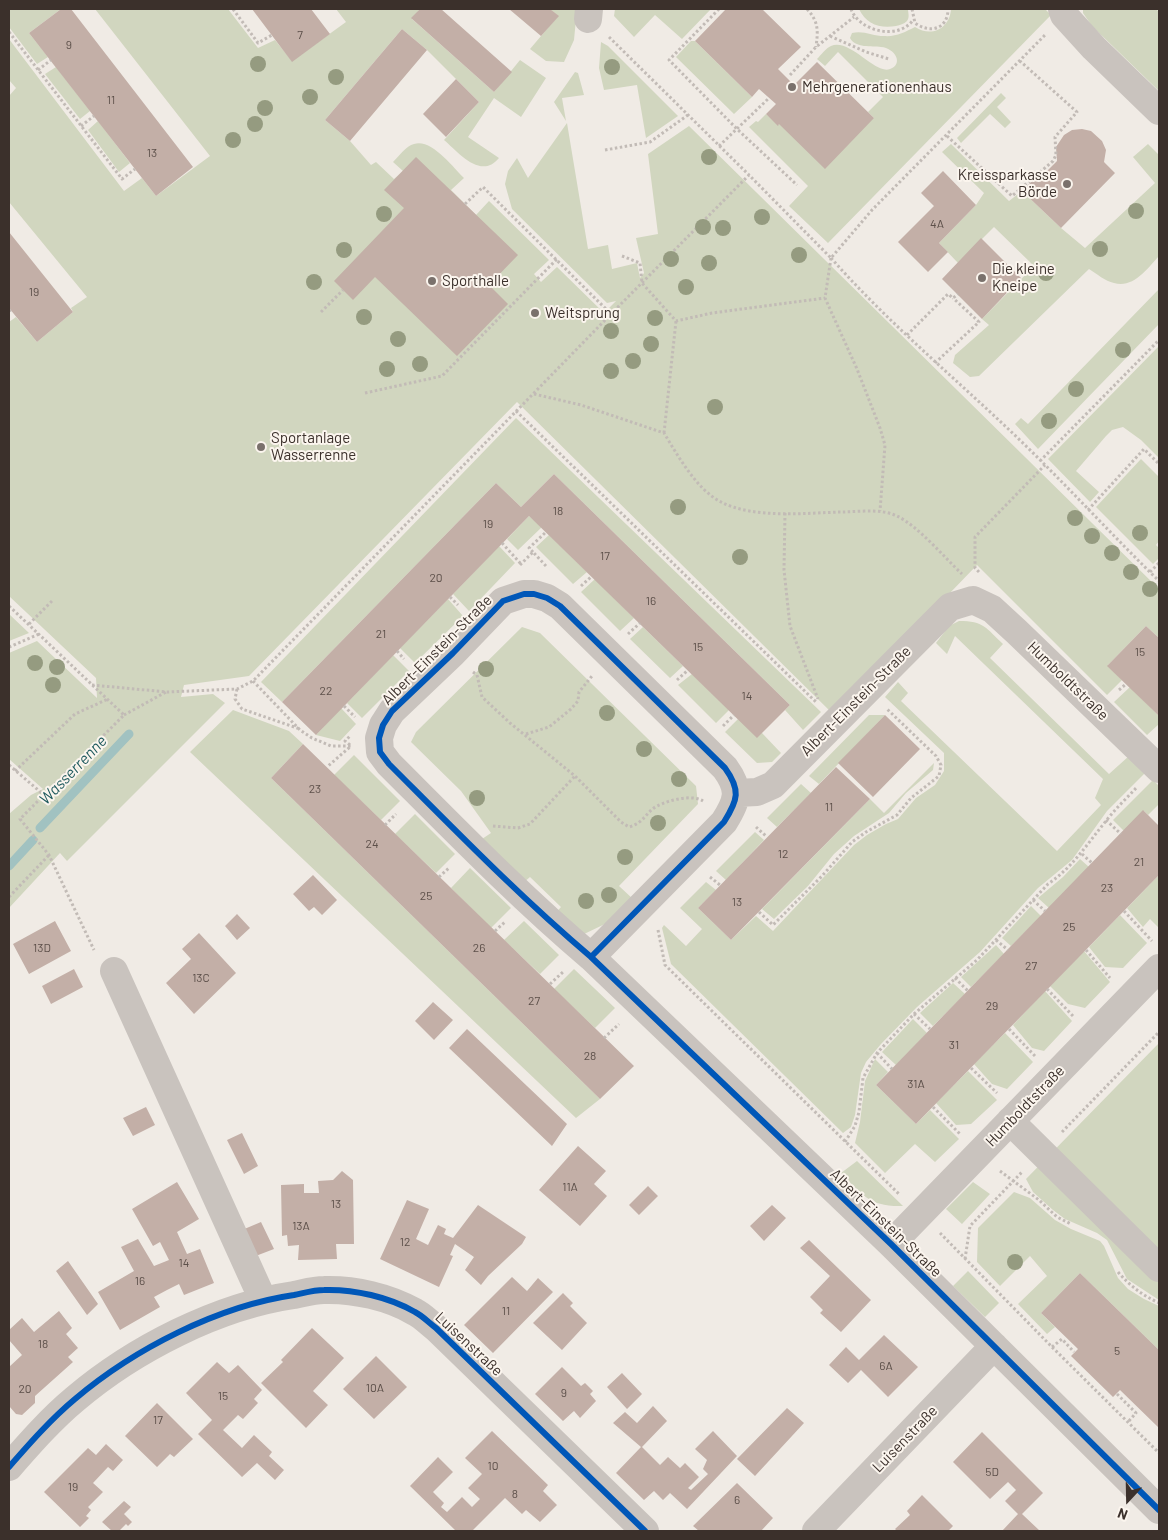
<!DOCTYPE html>
<meta charset="utf-8">
<style>
body{margin:0}
#map{position:relative;width:1168px;height:1540px;overflow:hidden;background:#f0ebe5;font-family:Barlow,sans-serif}
canvas{display:block}
.frame{position:absolute;inset:0;border:10px solid #3b302b;pointer-events:none}
.north{position:absolute;left:1103px;top:1475px;width:50px;height:50px;-webkit-text-stroke:4px #fbf5ee;paint-order:stroke;rotate:201deg;font-size:14px;font-weight:700;line-height:20px;text-align:center;color:#3b302b}
.north::after{content:'';display:block;margin:auto;width:18px;height:22px;background:#3b302b;clip-path:polygon(50% 0,100% 100%,50% 72%,0 100%)}
</style>
<div id="map">
<canvas width="1168" height="1540"></canvas>
<div class="frame"></div>
<div class="north">N</div>
</div>
<script>
const c = document.querySelector('canvas').getContext('2d');
c.lineJoin = 'round';
function paint(path, color) { c.fillStyle = color; c.fill(path, 'evenodd'); }
function stroke(path, color, width, dash) { c.strokeStyle = color; c.lineWidth = width; c.lineCap = dash ? 'butt' : 'round'; c.setLineDash(dash || []); c.stroke(path); }
function label(font, color, halo, rows, align = 'center') {
  c.font = font + ' Barlow,sans-serif'; c.lineWidth = 4; c.setLineDash([]); c.textBaseline = 'middle'; c.strokeStyle = halo; c.fillStyle = color; for (const [text, x, y, turn = 0] of rows) {
    c.save(); c.translate(x, y); c.rotate((+turn || 0) * Math.PI / 180); c.textAlign = isNaN(turn) ? turn : align; if (halo) c.strokeText(text, 0, 0); c.fillText(text, 0, 0); c.restore();
  }
}
paint(new Path2D(`
 M9,9H61L29,33L48,57L37,64L9,27Z
 M95,9H228L258,48L275,40L292,61L346,22L336,9H420L412,19L494,92L520,60L546,78L521,117L494,98L468,137L499,158C481,180 459,153 444,140L479,102L427,50L402,29L325,120L350,141L371,165L376,162L394,179L403,171L393,162C399,156 406,146 414,144C431,138 453,167 464,178L451,190L476,215L489,201L549,260L534,274L541,282L557,267L604,313L616,301L607,303L512,209L505,184L508,171L517,158L528,178L567,123L588,249L608,245L612,269L637,263L640,278L644,273L636,238L658,234L648,154L689,126L1159,589V638L1146,626L1108,665L1122,680L1107,695L977,565L833,714L517,402L249,676L184,685L181,697L213,694L225,703L67,861L60,853L9,908V814L31,795L43,789L9,759V653L37,641L97,698L96,678L9,596V322L16,317L37,342L73,312L71,308L87,297L9,202V96L16,88L9,80V39L124,191L142,178L156,196L210,156Z
 M550,9H577L574,40L564,62L546,61L530,49L558,16Z
 M615,9H711L682,39L655,15L634,37L614,16Z
 M859,9H908C908,13 910,17 907,21C904,24 900,25 896,26C880,29 866,24 859,9Z
 M951,9H1045L1051,15L828,243L789,206L808,186L749,127L756,121L758,122L766,114L778,125L779,124L874,118L868,112L883,97L838,52L825,66L817,59C821,55 826,48 831,46C850,38 875,75 890,69C904,64 895,48 881,47C872,46 855,48 850,38L852,33C863,30 873,36 884,36C896,37 905,32 915,27C932,38 950,28 951,9Z
 M1083,9H1156L1159,12V91L1092,26L1083,13Z
 M691,41H695L752,97L734,114L676,57Z
 M601,42L608,46L678,116L646,138L637,85L604,90L599,68Z
 M56,67L90,111L80,119L45,74Z
 M575,72L578,73L584,95L562,98L566,121L554,102Z
 M1001,93L1006,98L997,107L1011,122L1005,128L990,114L961,143L957,138Z
 M98,121L130,163L119,172L88,130Z
 M951,144L1009,201L1022,191L1061,228L1085,248L1155,183L1133,157L1148,144L1159,155V256C1148,268 1133,289 1114,283C1105,281 1097,274 1089,269L979,376L970,377L953,363L955,355L989,325L982,319L1034,266L994,227L958,263L939,243L976,205L984,193L942,152Z
 M1159,289V324L1038,449L1015,424L1021,418L1028,424Z
 M1159,346V458L1141,440L1123,427L1112,430L1106,436L1076,471L1099,492L1090,502L1048,459Z
 M516,418L821,712L803,730L785,710L790,705L554,474L521,507L496,483L282,702L261,682Z
 M1141,459L1159,477V541L1156,545L1159,548V558L1153,564L1096,507Z
 M529,516L542,527L518,550L507,539Z
 M549,535L587,572L573,584L536,547Z
 M499,546L515,563L469,611L453,594Z
 M595,579L634,618L620,631L581,592Z
 M448,599L463,616L415,663L400,648Z
 M9,614L29,633L9,641Z
 M959,621C984,621 986,628 1003,644L990,658L1109,774L1129,756L1145,773L1107,811L1072,860L1038,888L980,952L917,1007L881,1044L866,1062L861,1073L855,1115L851,1127L843,1133L671,964L662,928L664,925L686,946L702,929L680,908L706,882L716,890L698,908L731,940L756,916L773,931L854,845L867,835L886,824L898,819L916,798L935,785L944,771V753L885,697L898,682L908,693L901,701L1057,851L1101,805L1095,798L1103,779L955,636L947,654L936,643L949,626Z
 M522,627L540,633L696,786L698,804L619,886L633,899L605,924L582,935L554,915L561,907L530,877L522,884L479,841L491,833L461,791L411,742L416,732Z
 M643,627L683,666L670,678L630,639Z
 M393,655L409,671L362,718L347,703Z
 M692,674L729,710L716,723L678,685Z
 M1130,687L1159,716V724L1147,735L1114,702Z
 M341,708L356,724L340,741L316,735Z
 M233,710L289,731L303,744L271,778L600,1099L576,1118L190,752Z
 M869,715H885L819,784L809,776Z
 M738,719L762,733L781,753L772,762L757,763L725,732Z
 M354,755L400,801L381,820L334,775Z
 M934,763L933,770L906,793L889,813L854,836L834,854L808,886L774,919L762,909L870,799L884,813Z
 M1153,780L1159,786V804L1148,815L1144,811L1124,831L1113,820Z
 M801,784L811,793L777,827L767,818Z
 M415,814L455,854L436,873L395,834Z
 M755,832L764,840L726,880L716,871Z
 M1080,859L1089,867L1049,908L1038,898L1063,877Z
 M470,868L511,908L491,928L451,888Z
 M1159,875V928L1150,919L1143,927L1127,908Z
 M1031,906L1041,916L1011,946L1002,938Z
 M1120,915L1147,943L1123,968L1105,967L1089,947Z
 M524,921L559,955L540,974L504,940Z
 M996,945L1004,954L971,987L961,977Z
 M1084,951L1110,982L1085,1008L1068,1004L1050,986Z
 M574,969L615,1008L595,1028L554,989Z
 M953,983L965,994L933,1026L920,1013Z
 M1045,991L1072,1021L1044,1051L1032,1048L1013,1025Z
 M913,1019L927,1033L896,1065L882,1052Z
 M1005,1033L1033,1062L1007,1089L992,1084L974,1064Z
 M1159,1043V1300L1127,1279L1107,1240L1097,1233L1065,1219L1053,1210L1033,1192L1026,1179Z
 M875,1059L888,1072L876,1085L916,1124L930,1110L959,1139L935,1162L915,1144L885,1173L855,1143L860,1122L865,1081Z
 M968,1071L997,1100L971,1124L956,1125L936,1103Z
 M857,1161L903,1206C869,1207 863,1195 841,1173Z
 M973,1182L990,1194L962,1224L946,1209Z
 M1014,1192L1030,1198L1055,1220L1071,1229L1100,1241L1104,1246L1118,1278L1128,1289L1144,1299L1159,1306V1350L1080,1273L1041,1313L1055,1327L1047,1334L1018,1304L1047,1276L1030,1256L1000,1286L977,1262L978,1228Z
 M968,1271L999,1303L985,1317L953,1286Z`), '#d1d6bf');
stroke(new Path2D(`
 M40,828L129,734
 M9,866L33,840`), '#a1c2c1', 9);
paint(new Path2D(`
 M61,9H71L193,167L156,196L29,33Z
 M252,9H311L330,34L292,62Z
 M420,9H441L512,72L494,92L411,18Z
 M509,9H550L559,16L541,36Z
 M726,9H762L801,47L778,69L794,85L817,62L874,118L825,169L779,124L778,126L766,114L776,104L759,89L752,97L695,41Z
 M402,29L427,50L350,141L325,120Z
 M456,79L479,102L446,137L423,114Z
 M1082,129L1091,131L1102,141L1106,150L1104,162L1115,173L1061,228L1022,191L1039,174L1042,176L1057,161L1056,147L1064,135L1072,130Z
 M416,157L518,255L489,285L508,304L457,356L375,277L353,300L334,281L404,208L384,190Z
 M943,171L976,205L939,243L948,252L928,272L898,242L934,206L921,193Z
 M9,232L73,312L37,342L9,308Z
 M981,238L1021,278L982,319L942,279Z
 M554,474L790,705L757,738L529,516L316,735L282,702L496,483L521,507Z
 M1146,626L1159,638V716L1107,666Z
 M885,715L920,749L873,797L838,763Z
 M303,744L634,1066L600,1099L271,778Z
 M836,767L870,799L731,940L698,908Z
 M1143,810L1159,826V875L916,1124L876,1085Z
 M313,875L337,900L322,915L314,907L309,911L293,894Z
 M237,914L250,928L237,940L225,926Z
 M55,921L71,951L29,974L13,944Z
 M199,933L236,973L194,1014L166,983L191,959L182,949Z
 M74,969L83,987L51,1004L42,986Z
 M433,1002L453,1020L434,1040L415,1021Z
 M467,1029L567,1124L552,1146L449,1048Z
 M146,1107L155,1125L133,1136L123,1118Z
 M242,1133L258,1166L244,1174L227,1140Z
 M578,1146L606,1171L594,1184L607,1196L580,1226L539,1190Z
 M342,1171L353,1180L354,1244H336L337,1259L298,1260L299,1245L288,1246L287,1235L282,1236L281,1185L304,1184V1193H319L318,1181L333,1180Z
 M177,1182L199,1219L177,1232L187,1254L200,1249L214,1283L184,1295L179,1284L167,1290L154,1297L160,1307L120,1330L98,1292L134,1271L121,1247L138,1239L154,1266L169,1260L160,1242L153,1246L132,1209Z
 M648,1186L658,1196L639,1215L629,1205Z
 M407,1200L429,1209L416,1239L428,1245L438,1225L446,1229L444,1234L453,1238L478,1205L526,1237L522,1244L488,1276L481,1285L465,1270L474,1257L455,1244L450,1255L453,1256L439,1287L380,1259Z
 M772,1205L786,1218L764,1241L750,1226Z
 M261,1222L274,1249L253,1257L242,1230Z
 M809,1240L871,1300L841,1332L820,1313L823,1310L810,1297L830,1276L800,1248Z
 M68,1261L98,1304L87,1315L56,1271Z
 M1080,1273L1159,1350V1428L1120,1390L1113,1397L1071,1356L1078,1349L1041,1313Z
 M512,1277L527,1291L538,1278L553,1292L493,1353L464,1325Z
 M563,1293L573,1303L570,1306L587,1323L562,1350L533,1323Z
 M59,1311L72,1328L66,1334L78,1348L68,1357L73,1362L35,1396V1403L22,1415L16,1414L9,1406V1367L22,1355L9,1340V1330L22,1318L34,1332Z
 M312,1328L344,1358L313,1391L328,1405L306,1428L261,1383L283,1362L281,1360Z
 M884,1335L918,1367L888,1397L861,1370L848,1383L829,1365L846,1347L859,1360Z
 M376,1356L407,1387L374,1419L343,1389Z
 M217,1362L229,1373L238,1365L262,1390L254,1399L258,1403L243,1419L238,1415L223,1430L242,1448L254,1435L272,1452L269,1456L284,1470L275,1480L257,1463L242,1477L198,1434L212,1420L186,1393Z
 M562,1367L581,1386L585,1383L593,1391L590,1394L596,1401L580,1418L574,1411L563,1421L535,1394Z
 M622,1373L642,1394L627,1409L607,1387Z
 M157,1403L193,1439L174,1457L170,1454L157,1467L125,1436Z
 M653,1406L667,1421L642,1447L660,1465L668,1457L680,1468L685,1463L699,1477L688,1488L691,1490L708,1474L703,1469L707,1460L695,1449L713,1431L737,1456L687,1509L670,1493L663,1500L654,1491L644,1500L616,1473L641,1447L613,1423L625,1412L637,1423Z
 M787,1408L804,1423L755,1476L737,1459Z
 M492,1431L548,1485L543,1491L557,1505L540,1522L526,1510L522,1514L505,1498L472,1531H456L410,1486L438,1457L453,1472L433,1492L444,1503L441,1507L447,1512L462,1497L472,1507L480,1499L468,1488L482,1474L465,1458Z
 M982,1432L1043,1493L1022,1514L1040,1531H1002L1018,1514L1005,1501L1016,1490L1008,1482L990,1499L953,1462Z
 M106,1444L123,1460L113,1471L108,1467L93,1483L103,1492L88,1507L91,1510L86,1516L89,1518L80,1527L44,1492L88,1448L96,1455Z
 M737,1483L773,1518L761,1531H699L693,1526Z
 M922,1495L953,1526L948,1531H897L895,1529L910,1515L907,1511Z
 M124,1501L131,1507L124,1514L132,1522L128,1526L126,1524L119,1531H112L102,1522Z`), '#c3afa7');
stroke(new Path2D(`
 M233,9L258,43L272,35
 M719,9L669,60L737,129L797,185
 M807,9C819,22 818,31 816,47
 M851,9C859,31 898,41 913,20
 M912,9L915,23C930,34 948,29 948,9
 M9,32L122,179L135,169
 M830,36L866,52L889,59
 M609,37L749,175
 M38,70L51,60
 M790,75L816,47L854,17
 M81,126L94,116
 M947,136L1012,196L1053,161L1056,155L1055,137L1077,112L1020,61
 M719,146L768,99
 M605,150L650,142L688,115
 M465,204L483,187L611,314
 M622,256L640,263L642,283L676,321L712,313L825,298
 M831,258C890,325 960,382 1024,444C1070,489 1113,536 1159,581
 M831,258L825,298L857,369L880,428L885,445L880,511
 M9,311L11,310
 M321,312L343,290
 M907,335L948,294L953,298L958,294
 M935,363L979,322L953,298
 M365,393L442,376L557,259
 M534,394L581,405L664,433C678,456 697,490 721,502C754,519 805,513 841,512C859,512 880,508 897,516C918,526 944,557 962,574
 M516,411L816,702
 M664,433L676,321
 M1040,461L1159,340
 M1088,510L1144,449L1159,464
 M785,513L784,570L790,626L818,699
 M502,543L521,564
 M533,552L529,548L546,532
 M520,565L533,552L546,566
 M979,572L975,568V537L1045,465
 M1150,572L1159,563
 M581,586L592,576
 M450,597L458,605
 M9,606L124,715L44,795
 M29,624L53,600
 M628,634L640,623
 M9,647L39,634
 M397,651L404,659
 M473,672L477,675L482,697L510,723L575,776L621,822L629,827C644,823 646,812 657,806C669,800 692,794 703,801
 M677,680L688,670
 M253,681L300,730L312,738L331,746H351L327,767
 M92,685L167,692L237,689L253,681L611,314L749,175L831,258L872,210L1045,35
 M237,689L235,699L242,709L300,729
 M1119,690L1126,684
 M344,706L355,717
 M124,715L166,692
 M723,726L734,715
 M526,734L549,727L571,709L578,701L579,692L592,676
 M350,745L345,741L350,736
 M9,765L44,795L20,819L49,855L94,950
 M15,771L75,714L108,699
 M1106,820L1121,834
 M385,825L396,814
 M493,826L518,828L530,824L575,776
 M756,827L767,837
 M1082,854L1092,863
 M439,877L450,867
 M710,877L720,885
 M9,897L49,855
 M1033,900L1045,911
 M1124,911L1152,941
 M759,912L773,925L822,876L852,842L866,832L897,815L911,798L939,776L941,765L936,756L887,709
 M658,930L665,965L899,1194
 M495,931L506,921
 M996,940L1008,950
 M1086,950L1110,978
 M955,978L968,991
 M550,984L563,972
 M1047,989L1073,1016
 M914,1014L930,1029
 M1009,1029L1035,1056
 M604,1038L619,1024
 M877,1053L892,1069
 M971,1068L997,1093
 M933,1107L960,1134
 M1062,1132L1159,1032
 M845,1142L855,1126L859,1112L863,1078L877,1053L914,1014L977,960L1048,884C1073,867 1087,844 1106,821C1115,809 1127,798 1137,787
 M1000,1171L1039,1200L1057,1217L1071,1224
 M940,1233L1052,1347L1159,1453
 M965,1259L970,1226L1022,1172
 M1118,1272C1130,1286 1142,1295 1159,1303
 M1052,1347L1062,1339L1074,1352
 M1117,1394L1136,1413L1128,1422`), '#c2bbb6', 3, [2.5, 2.5]);
stroke(new Path2D(`
 M1062,9L1064,15L1094,48L1159,111
 M588,19L589,9
 M737,793L757,792L773,785L950,607L973,600L992,609L1017,632L1159,769
 M591,957L724,822C738,800 741,790 725,768L560,606L547,598L534,594H524L503,601L453,653L392,711L383,725L379,738L380,752L389,764C455,830 520,897 591,957L891,1244L1159,1510
 M114,971L263,1300
 M1010,1121L1159,1268
 M891,1244L1159,968
 M9,1467C30,1443 51,1419 75,1399C134,1349 218,1306 294,1295C304,1293 314,1290 324,1290C354,1289 389,1297 415,1312C423,1316 429,1323 436,1328L645,1531
 M816,1531L994,1346`), '#c9c3be', 28);
stroke(new Path2D(`
 M591,957L724,822C738,800 741,790 725,768L560,606L547,598L534,594H524L503,601L453,653L392,711L383,725L379,738L380,752L389,764C455,830 520,897 591,957L891,1244L1159,1510
 M9,1467C30,1443 51,1419 75,1399C134,1349 218,1306 294,1295C304,1293 314,1290 324,1290C354,1289 389,1297 415,1312C423,1316 429,1323 436,1328L645,1531`), '#0057b8', 6);
c.fillStyle = '#959b80';
for (const [x, y] of [
 [258,64],
 [612,67],
 [336,77],
 [310,97],
 [265,108],
 [255,124],
 [233,140],
 [709,157],
 [1136,211],
 [384,214],
 [762,217],
 [703,227],
 [723,228],
 [1100,249],
 [344,250],
 [799,255],
 [671,259],
 [709,263],
 [1046,273],
 [314,282],
 [686,287],
 [364,317],
 [655,318],
 [611,331],
 [398,339],
 [651,344],
 [1123,350],
 [633,361],
 [420,364],
 [387,369],
 [611,371],
 [1076,389],
 [715,407],
 [1049,421],
 [678,507],
 [1075,518],
 [1140,533],
 [1092,536],
 [1112,553],
 [740,557],
 [1131,572],
 [1150,589],
 [35,663],
 [57,667],
 [486,669],
 [53,685],
 [607,713],
 [644,749],
 [679,779],
 [477,798],
 [658,823],
 [625,857],
 [609,895],
 [586,901],
 [1015,1262]
]) { c.beginPath(); c.arc(x, y, 8, 0, 2 * Math.PI); c.fill(); }
for (const [x, y, r, color] of [
 [792,87,5,"#7a716c"],
 [1067,184,5,"#7a716c"],
 [982,278,5,"#7a716c"],
 [432,281,5,"#7a716c"],
 [535,313,5,"#7a716c"],
 [261,447,5,"#7a716c"]
]) { const dot = new Path2D(); dot.arc(x, y, r, 0, 2 * Math.PI); c.fillStyle = color; c.fill(dot); stroke(dot, '#fbf5ee', 2); }
label('12px', '#5d504a', null, [
 ["7",300,35],
 ["9",69,45],
 ["11",111,100],
 ["13",152,153],
 ["4A",937,224],
 ["19",34,292],
 ["18",558,511],
 ["19",488,524],
 ["17",605,556],
 ["20",436,578],
 ["16",651,601],
 ["21",381,634],
 ["15",698,647],
 ["15",1140,652],
 ["22",326,691],
 ["14",747,696],
 ["23",315,789],
 ["11",829,807],
 ["24",372,844],
 ["12",783,854],
 ["21",1139,862],
 ["23",1107,888],
 ["25",426,896],
 ["13",737,902],
 ["25",1069,927],
 ["13D",42,948],
 ["26",479,948],
 ["27",1031,966],
 ["13C",201,978],
 ["27",534,1001],
 ["29",992,1006],
 ["31",954,1045],
 ["28",590,1056],
 ["31A",916,1084],
 ["11A",570,1187],
 ["13",336,1204],
 ["13A",301,1226],
 ["12",405,1242],
 ["14",184,1263],
 ["16",140,1281],
 ["11",506,1311],
 ["18",43,1344],
 ["5",1117,1351],
 ["6A",886,1366],
 ["10A",375,1388],
 ["20",25,1389],
 ["9",564,1393],
 ["15",223,1396],
 ["17",158,1420],
 ["10",493,1466],
 ["5D",992,1472],
 ["19",73,1487],
 ["8",515,1494],
 ["6",737,1500]
]);
label('15px', '#3b302b', '#fbf5ee', [
 ["Mehrgenerationenhaus",802,87],
 ["Kreissparkasse",1057,175,"right"],
 ["Börde",1057,192,"right"],
 ["Die kleine",992,269],
 ["Kneipe",992,286],
 ["Sporthalle",442,281],
 ["Weitsprung",545,313],
 ["Sportanlage",271,438],
 ["Wasserrenne",271,455]
], 'left');
label('15px', '#3b302b', '#fbf5ee', [
 ["Albert-Einstein-Straße",437,650,-45],
 ["Humboldtstraße",1068,681,44],
 ["Albert-Einstein-Straße",856,701,-45],
 ["Humboldtstraße",1025,1106,-46],
 ["Albert-Einstein-Straße",886,1223,44],
 ["Luisenstraße",469,1344,43],
 ["Luisenstraße",905,1439,-46]
]);
label('italic 16px', '#1f5a5e', '#fbf5ee', [
 ["Wasserrenne",73,770,-46]
]);
</script>
